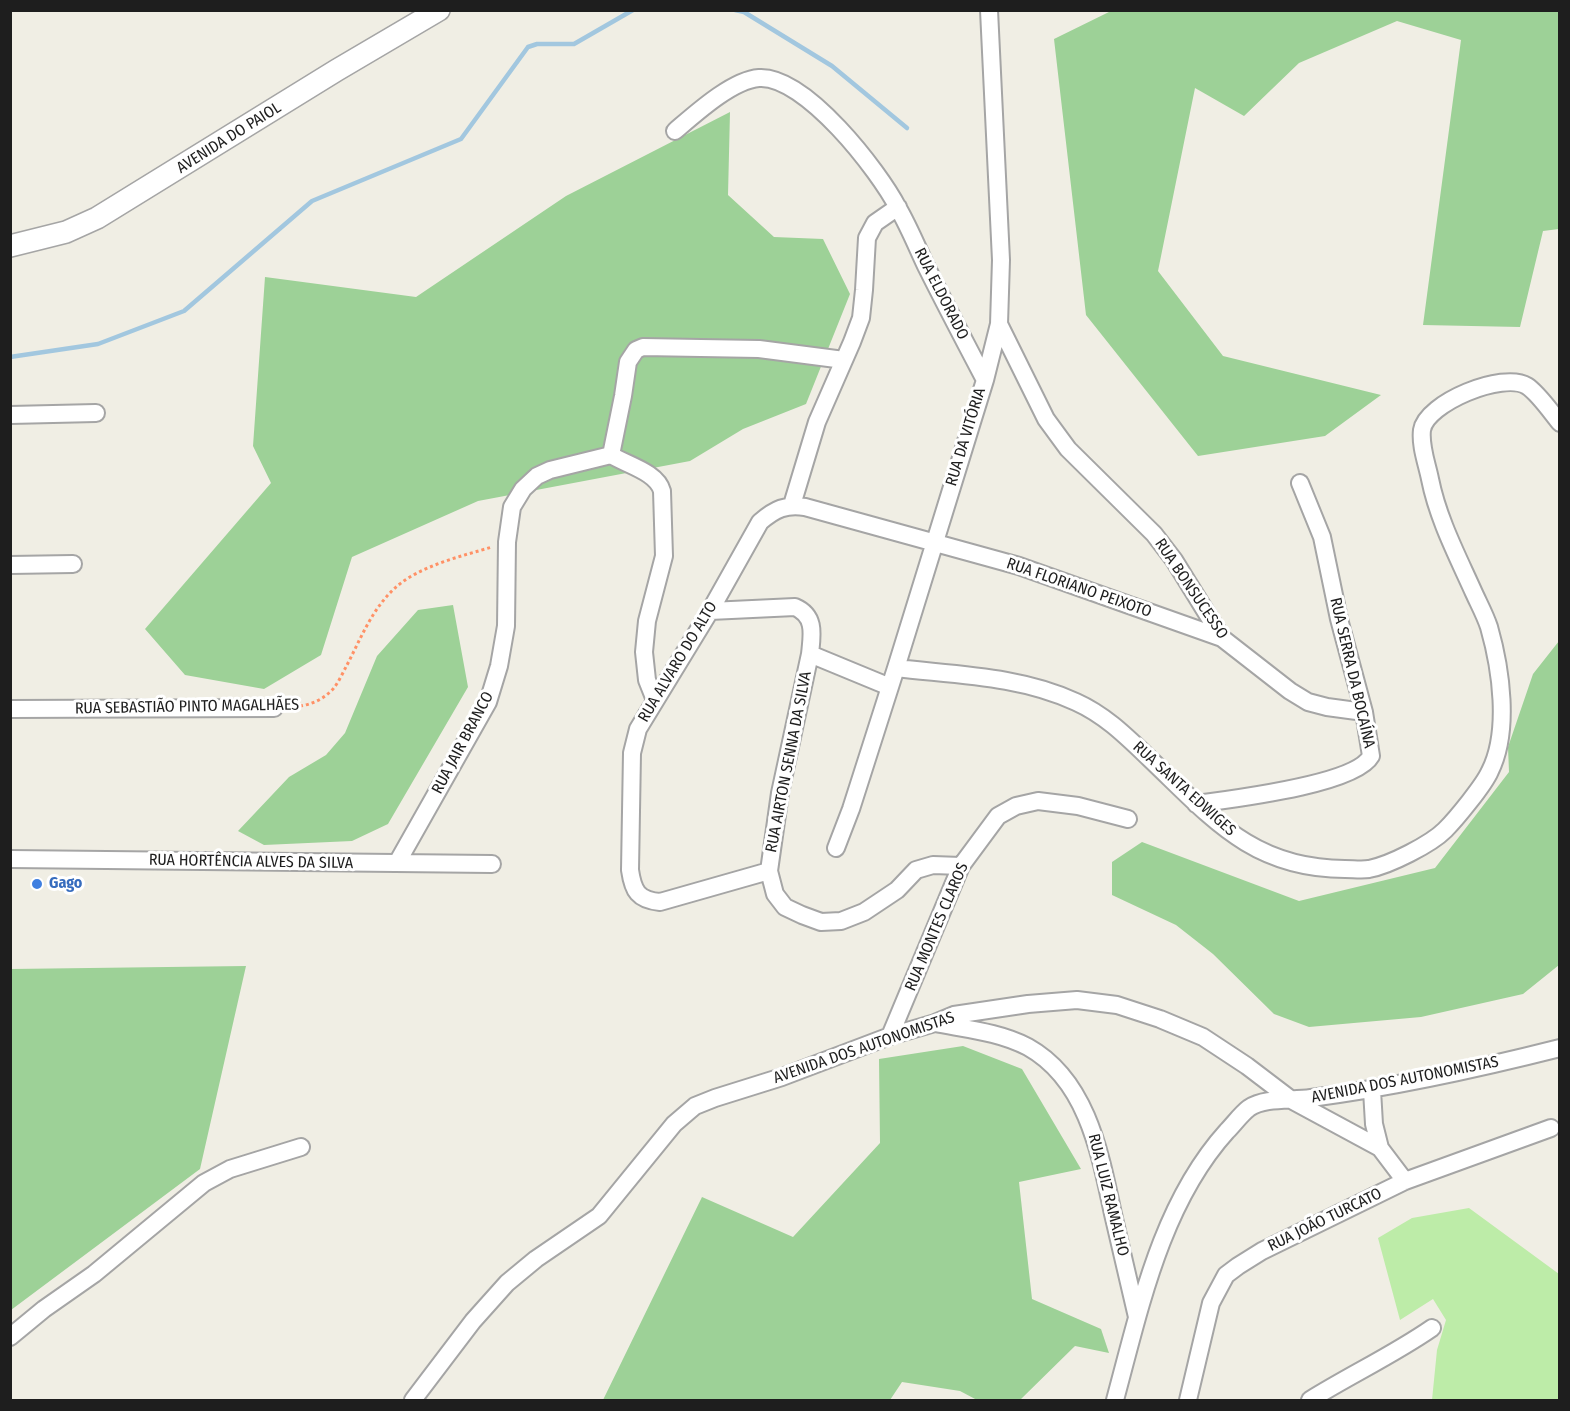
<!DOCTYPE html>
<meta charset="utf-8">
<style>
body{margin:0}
#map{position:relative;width:1570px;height:1411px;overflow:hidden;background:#f0eee4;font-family:"Fira Sans Condensed",sans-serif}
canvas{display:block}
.frame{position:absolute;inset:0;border:12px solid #1e1e1e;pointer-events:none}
</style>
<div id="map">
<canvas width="1570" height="1411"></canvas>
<div class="frame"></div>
</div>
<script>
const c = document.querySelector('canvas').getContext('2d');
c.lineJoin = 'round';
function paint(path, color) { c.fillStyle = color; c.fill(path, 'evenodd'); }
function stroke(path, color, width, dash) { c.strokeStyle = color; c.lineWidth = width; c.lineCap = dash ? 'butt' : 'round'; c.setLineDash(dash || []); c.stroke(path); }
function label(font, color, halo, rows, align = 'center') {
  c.font = font + ' "Fira Sans Condensed",sans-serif'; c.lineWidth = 6; c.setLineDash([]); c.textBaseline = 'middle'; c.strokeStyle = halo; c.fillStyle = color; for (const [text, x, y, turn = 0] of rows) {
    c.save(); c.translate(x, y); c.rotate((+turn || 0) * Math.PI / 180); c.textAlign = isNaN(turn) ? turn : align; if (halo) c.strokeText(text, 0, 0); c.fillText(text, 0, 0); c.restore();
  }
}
paint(new Path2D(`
 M1469,1208L1559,1274V1400H1432L1437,1350L1446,1320L1433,1299L1400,1320L1378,1238L1412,1218Z`), '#bdeca8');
paint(new Path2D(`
 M1111,11H1559V229L1543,231L1520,327L1423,325L1461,40L1397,21L1299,63L1244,116L1195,88L1158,271L1223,356L1381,395L1325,436L1198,456L1086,315L1054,39Z
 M730,112L728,195L774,237L823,239L850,294L806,404L743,429L690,461L478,501L352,557L321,655L264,689L185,675L145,629L271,483L253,446L265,277L416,297L566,196Z
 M453,605L468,687L388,824L352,841L264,845L238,831L289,777L326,755L345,733L377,656L418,610Z
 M1559,641V965L1523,994L1421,1017L1309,1027L1274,1014L1213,954L1176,925L1112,895V862L1142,842L1299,901L1435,868L1509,772L1508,747L1533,674Z
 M246,966L200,1169L11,1310V969Z
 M963,1046L1022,1069L1081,1169L1019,1182L1032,1299L1101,1329L1109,1353L1075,1346L1020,1400H977L960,1391L902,1382L890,1400H603L702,1197L793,1237L880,1143L879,1059Z`), '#9dd197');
stroke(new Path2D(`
 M735,10L744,12L832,66L907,128
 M10,357L98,344L184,311L312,201L461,139L528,47L537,44H574L633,10`), '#a2c7df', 4.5);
const minor = new Path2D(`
 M675,131C695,114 732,80 759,78C805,75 879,171 898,208C909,227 917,247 926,266C945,304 965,342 985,380
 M999,324L1046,419L1068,449L1154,534L1174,560L1222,638L1290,691L1308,702L1327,707L1364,712
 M10,415L96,413
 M611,455C627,465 657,472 662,491L664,556L647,621L644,652L647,680L655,700
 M792,505L817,422L852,342L861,318L864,290L867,238L875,223L898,207
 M10,565L73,564
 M710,611L795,607C816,616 812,635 810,654L890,687
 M810,654L780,793L769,871L775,894L785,907L802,915L821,922L841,921L864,912L897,890L916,870L933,865L961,866
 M896,668C956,675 1021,676 1076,702C1105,715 1126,736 1149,758C1211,817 1252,869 1345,869C1353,869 1362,870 1369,869C1390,865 1431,844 1445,830C1456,819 1484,785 1490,771C1510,731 1501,669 1489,627C1485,615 1479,604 1474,593C1457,555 1438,519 1430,479C1427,464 1420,446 1422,430C1426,403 1503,371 1527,386C1538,393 1551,412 1560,423
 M10,709L274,708
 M1196,804C1231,799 1355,785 1371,756L1364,712L1339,619L1322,537L1300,483
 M836,848L851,809L896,668L985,380L999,324L1001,260L989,10
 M10,859L492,864
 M397,863L488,702L499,666L506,626L507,542L512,507L523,489L537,476L550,470L611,455L623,396L628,362L636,350L643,347L759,349L844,360
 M769,871L660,902C638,900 633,891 630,870L632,753L638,729L710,611L760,522C775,509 786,504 805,507L1019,566L1222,638
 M935,1023C966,1029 1000,1032 1028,1047C1087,1080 1100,1153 1113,1214C1121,1248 1129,1282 1137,1317
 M890,1036L961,866L998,816L1016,806L1038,801L1078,806L1128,819
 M1372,1090L1374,1124L1380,1148
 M10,1337L44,1309L94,1274L204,1183L230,1169L301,1147
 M413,1400L473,1321L507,1283L536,1259L599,1216L674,1124L695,1106L715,1098L782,1077L890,1036L935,1023L954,1015L1028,1004L1077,1000L1117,1005L1160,1019L1203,1037L1247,1066L1293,1101L1380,1148L1405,1181
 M1115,1400C1140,1308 1161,1204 1227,1131C1234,1124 1241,1114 1249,1108C1265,1097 1292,1101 1311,1098C1395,1087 1477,1069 1560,1048
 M1188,1400L1211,1303L1226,1275L1238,1266L1262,1251L1405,1181L1551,1128
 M1310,1400C1350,1375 1393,1355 1432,1328`);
const tertiary = new Path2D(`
 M10,246L66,232L97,218L337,70L439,10`);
stroke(minor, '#a5a5a5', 20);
stroke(tertiary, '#a5a5a5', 24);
stroke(new Path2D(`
 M288,707C305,707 321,702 333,689C339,682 343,672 347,665C361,638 372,609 395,588C419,566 462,556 492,547`), '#ff9166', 3, [3, 3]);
stroke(minor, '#fff', 16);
stroke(tertiary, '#fff', 21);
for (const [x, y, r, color] of [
 [37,884,6,"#3f7fe0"]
]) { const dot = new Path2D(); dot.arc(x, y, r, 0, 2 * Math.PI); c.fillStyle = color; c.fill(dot); stroke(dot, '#fff', 2); }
label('16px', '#1e1e1e', '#fff', [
 ["AVENIDA DO PAIOL",229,138,-32],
 ["RUA ELDORADO",941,294,63],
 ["RUA DA VITÓRIA",966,437,-73],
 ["RUA FLORIANO PEIXOTO",1079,588,19],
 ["RUA BONSUCESSO",1191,589,56],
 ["RUA ALVARO DO ALTO",678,662,-59],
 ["RUA SERRA DA BOCAÍNA",1352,673,77],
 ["RUA SEBASTIÃO PINTO MAGALHÃES",187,707,-1],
 ["RUA JAIR BRANCO",463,743,-62],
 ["RUA AIRTON SENNA DA SILVA",789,762,-79],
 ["RUA SANTA EDWIGES",1184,789,42],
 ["RUA HORTÊNCIA ALVES DA SILVA",251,862,1],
 ["RUA MONTES CLAROS",937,927,-67],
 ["AVENIDA DOS AUTONOMISTAS",864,1048,-19],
 ["AVENIDA DOS AUTONOMISTAS",1405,1080,-11],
 ["RUA LUIZ RAMALHO",1108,1195,76],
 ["RUA JOÃO TURCATO",1325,1220,-26]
]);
label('bold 16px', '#366cbe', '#fff', [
 ["Gago",49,884]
], 'left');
</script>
